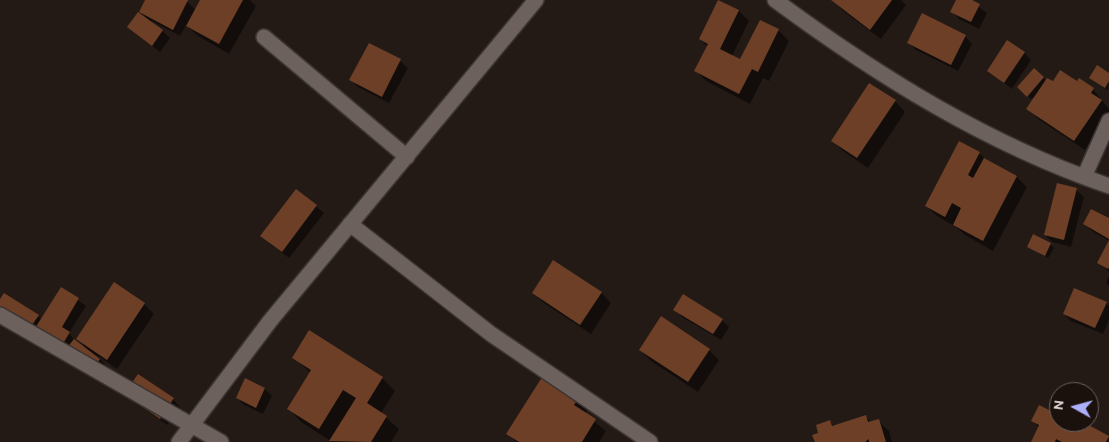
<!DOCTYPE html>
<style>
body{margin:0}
#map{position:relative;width:1109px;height:442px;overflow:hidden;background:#231a16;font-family:Overpass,sans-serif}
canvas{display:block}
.north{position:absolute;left:1049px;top:382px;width:50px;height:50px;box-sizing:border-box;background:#1a110d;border:1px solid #6a615e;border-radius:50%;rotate:277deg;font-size:14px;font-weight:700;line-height:20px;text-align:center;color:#e1dad7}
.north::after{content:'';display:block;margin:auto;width:18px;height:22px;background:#adaffb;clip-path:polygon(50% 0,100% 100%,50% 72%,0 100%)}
</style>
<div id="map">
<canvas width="1109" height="442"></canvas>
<div class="north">N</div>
</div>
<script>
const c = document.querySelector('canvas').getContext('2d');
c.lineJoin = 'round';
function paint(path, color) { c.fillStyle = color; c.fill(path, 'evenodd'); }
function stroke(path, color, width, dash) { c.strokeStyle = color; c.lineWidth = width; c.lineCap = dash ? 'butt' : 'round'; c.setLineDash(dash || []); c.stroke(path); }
paint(new Path2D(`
 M147,0H185L196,10L201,0H250L256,6L229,54L198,36L186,25L180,36L150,20L170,38L160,52L128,27L146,18L140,12Z
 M833,0H901L906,5L881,39L843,11Z
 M957,0H969L987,13L979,29L959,19L952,11Z
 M719,1L739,11L749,21L732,56L741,60L760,21L778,30L789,41L769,81L763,78L750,104L706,81L696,71L708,47L700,39Z
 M965,36L972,44L958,71L916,50L909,43Z
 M369,44L400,61L408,68L389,103L358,87L351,80Z
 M1024,52L1031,60L1012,89L988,71Z
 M1109,74L1108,90L1094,81Z
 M1043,77L1046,81L1078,83L1093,89L1109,109V115L1085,150L1038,119L1028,108L1037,95L1031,99L1018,87Z
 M895,101L905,112L868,168L843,151L833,141Z
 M979,153L986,160L1017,177L1027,187L993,251L965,235L956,227L937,216L926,206Z
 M296,190L324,213L289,258L269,243Z
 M1076,190L1084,197L1071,247L1052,242L1045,235Z
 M1109,220V241L1092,231L1084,224Z
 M1109,243V272L1098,262Z
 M1050,244L1054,248L1048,258L1029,247Z
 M1109,276V286L1106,283Z
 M61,288L86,306L69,333L76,342L88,351L78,339L144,304L154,314L117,369L97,355L107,367L97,380L0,301L38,316L42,320Z
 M601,292L611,303L591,334L544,303L533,293Z
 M1106,303L1109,306V320L1103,334L1071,321L1064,314Z
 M675,309L722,320L729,327L721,340L682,317Z
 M640,350H709L719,360L698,392L651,361Z
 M293,357L382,378L395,391L381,413L399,429L391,442H332L301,422L289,409L311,373Z
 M545,375L589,408L585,414L606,431L599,442H516L508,434Z
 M265,389L272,396L263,414L244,405L237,398Z
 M126,394L173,399L180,407L167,425Z
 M866,417L872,423L878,421L889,431L892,442H816L820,433L830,422L835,427Z
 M1059,417V422H1080L1108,436L1109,442H1033L1039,428L1033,421Z`), '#0007');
paint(new Path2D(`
 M145,0H188L173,30L139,12Z
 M200,0H243L219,44L186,26Z
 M718,0L739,10L720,49L740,59L760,20L779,29L758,72L752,69L739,94L694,71L708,44L699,39Z
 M831,0H892L870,30Z
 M956,0H972L980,4L971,22L950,12Z
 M138,12L163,30L152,46L127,27Z
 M922,13L966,35L951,65L907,43Z
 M1007,40L1025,52L1004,83L987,71Z
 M369,43L401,59L382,97L349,80Z
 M1097,65L1109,73V81L1105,88L1089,78Z
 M1034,68L1044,77L1027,97L1017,87Z
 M1060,70L1077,81L1079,78L1094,88L1091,93L1102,100L1074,141L1026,109L1047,78L1053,81Z
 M869,83L896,100L857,158L831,141Z
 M959,141L980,152L968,175L973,178L984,158L1017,176L983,241L953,225L961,208L952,203L945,217L925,206Z
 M1057,183L1077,188L1064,240L1044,235Z
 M296,189L317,205L282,252L260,236Z
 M1091,209L1109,218V239L1083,224Z
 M1033,234L1051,243L1045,256L1027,247Z
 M1109,240V267L1108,269L1097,263Z
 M553,260L602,292L580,325L532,293Z
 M114,282L145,303L107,360L76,339Z
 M61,287L79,298L62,327L70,332L59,350L32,333Z
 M1074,288L1107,302L1095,328L1063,314Z
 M4,293L39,315L29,329L0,310V299Z
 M683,294L723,319L713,334L673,310Z
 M661,316L710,349L688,382L639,350Z
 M309,330L383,377L367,403L387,416L371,442L329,441L356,398L343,390L319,429L287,409L311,370L292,358Z
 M74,339L100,359L89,374L62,354Z
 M138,374L174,398L160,419L124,394Z
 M544,374L580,396L574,405L596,419L582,442H519L506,434Z
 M245,378L265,388L256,408L236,398Z
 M1039,405L1059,415V422H1083L1109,436L1106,442H1062L1056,439L1055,442H1031L1039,425L1031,421Z
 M866,415L868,422L879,419L886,442H869V439L865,442H815L812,435L818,433L816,425L830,420L832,426Z`), '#6d3f26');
const street = new Path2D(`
 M775,0C878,76 987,144 1109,186
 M264,37L407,157
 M1084,177L1109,121
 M350,224L491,334L650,442
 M0,315L221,442`);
const secondary = new Path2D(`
 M179,442L270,321L536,0`);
stroke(street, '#3b3432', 18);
stroke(secondary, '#3b3432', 18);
stroke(street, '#6c615c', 15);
stroke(secondary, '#6c615c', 15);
</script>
